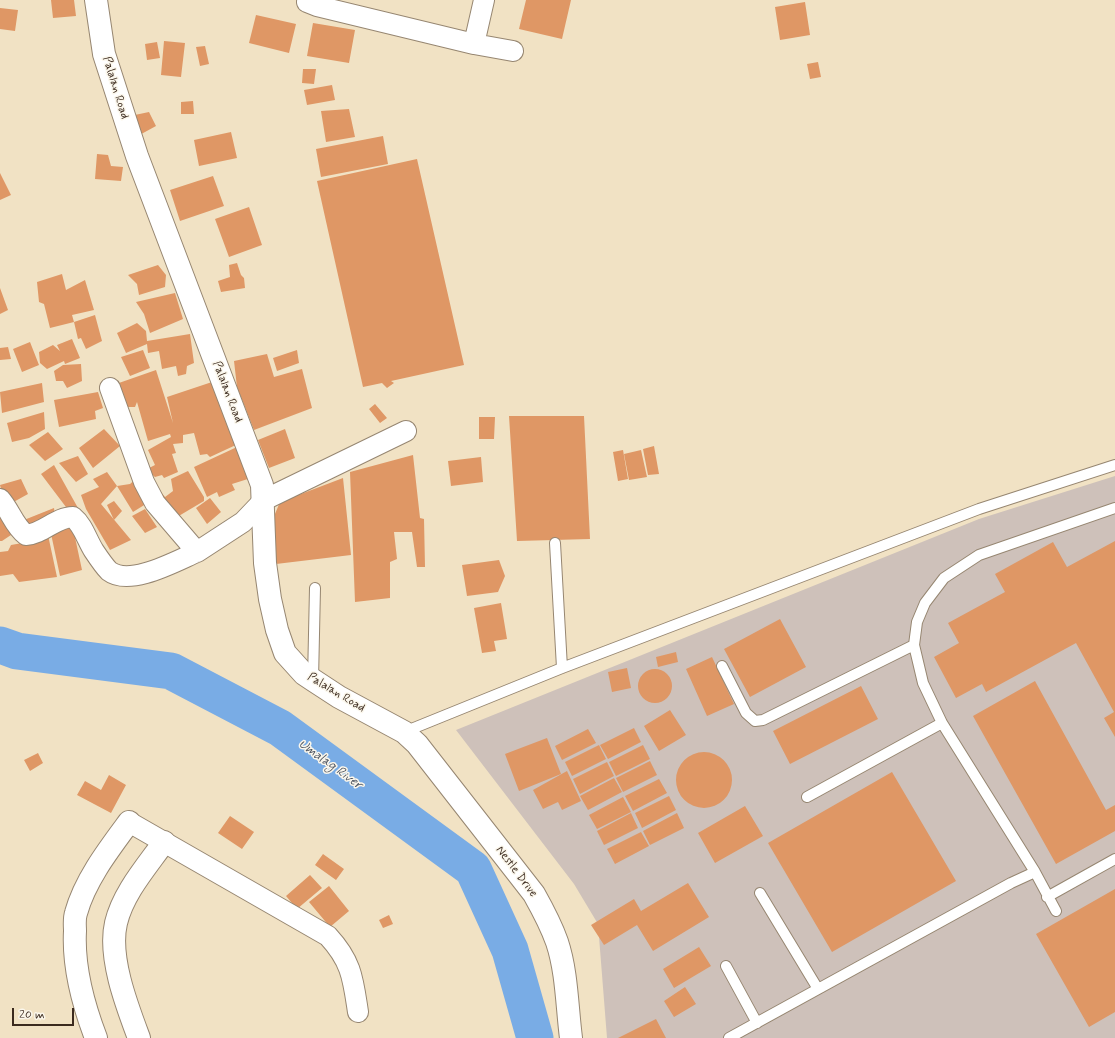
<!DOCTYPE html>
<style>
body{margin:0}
#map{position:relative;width:1115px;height:1038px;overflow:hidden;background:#f1e2c4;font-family:Mynerve,sans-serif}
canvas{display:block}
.scale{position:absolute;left:12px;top:1008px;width:62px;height:18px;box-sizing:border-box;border:2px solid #3b2a1e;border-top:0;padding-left:5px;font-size:12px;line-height:14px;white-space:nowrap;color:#3b2a1e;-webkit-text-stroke:3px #fbf7ec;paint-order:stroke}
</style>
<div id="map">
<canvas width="1115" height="1038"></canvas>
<div class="scale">20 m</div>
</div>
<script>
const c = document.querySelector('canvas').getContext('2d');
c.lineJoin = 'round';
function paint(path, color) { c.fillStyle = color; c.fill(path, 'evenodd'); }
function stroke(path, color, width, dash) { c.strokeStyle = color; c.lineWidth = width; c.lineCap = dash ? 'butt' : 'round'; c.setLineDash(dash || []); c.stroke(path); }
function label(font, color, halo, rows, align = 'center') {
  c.font = font + ' Mynerve,sans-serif'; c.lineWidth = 3; c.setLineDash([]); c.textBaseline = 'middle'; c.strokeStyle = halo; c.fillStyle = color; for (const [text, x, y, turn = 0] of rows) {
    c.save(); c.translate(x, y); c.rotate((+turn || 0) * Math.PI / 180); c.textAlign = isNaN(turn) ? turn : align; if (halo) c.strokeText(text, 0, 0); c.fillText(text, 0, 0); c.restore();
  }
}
paint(new Path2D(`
 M1115,476V1038H607L598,924L574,884L456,730L979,519Z`), '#cec1ba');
stroke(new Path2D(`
 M0,645L17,651L171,671L280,728L473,869L510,950L535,1038`), '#79ace5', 37);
paint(new Path2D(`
 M51,0H74L76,16L53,18Z
 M526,0H571L562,39L519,29Z
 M805,2L810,35L780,40L775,7Z
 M0,8L18,10L15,31L0,29Z
 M256,15L296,24L289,53L249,43Z
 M313,23L355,30L349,63L307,56Z
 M164,41L185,43L181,77L161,75Z
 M157,42L160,58L147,60L145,44Z
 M205,46L209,64L200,66L196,47Z
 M818,62L821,77L810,79L807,64Z
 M303,69H316L314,84L302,83Z
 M332,85L335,100L307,105L304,90Z
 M193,101L194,114H181V102Z
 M349,109L355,137L326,142L321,111Z
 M149,112L156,126L134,138L130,116Z
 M231,132L237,158L199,166L194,140Z
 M383,136L388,164L321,177L316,149Z
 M97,154L108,155L111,166L123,167L121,181L95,179Z
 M417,159L464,365L391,381L394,383L387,388L382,383L363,387L317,181Z
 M0,173L11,195L0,200Z
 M213,176L224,206L180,221L170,190Z
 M249,207L262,245L229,257L215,219Z
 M237,263L241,275L244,278L245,288L221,292L218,281L230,277L229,265Z
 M158,265L166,275L165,287L139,295L137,284L128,275Z
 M62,274L66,290L85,280L94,310L72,315L74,322L50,328L44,304L39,302L37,282Z
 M0,288L8,310L0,314Z
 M175,293L183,319L150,333L144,314L136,302Z
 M95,315L102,341L86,349L81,338L78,339L74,322Z
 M137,323L146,331L147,341L190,334L194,363L187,366L186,374L178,376L176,366L162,369L159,351L148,353L147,344L126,353L117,333Z
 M72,339L80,358L65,364L64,361L47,369L40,363L39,352L53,345L60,351L57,345Z
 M30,342L39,365L22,372L13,349Z
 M8,347L11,359L0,360V348Z
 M143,350L150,368L130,376L121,357Z
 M297,350L299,363L277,371L273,358Z
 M267,354L274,377L302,369L312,408L254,430L237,387L234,361Z
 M81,364L82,381L67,388L63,381H56L54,371L63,365Z
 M156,370L173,423L167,397L215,381L230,421L227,424L238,444L210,457L207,454L200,455L194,433L183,435V443L173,444L176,453L172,454L178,472L164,478L162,475L155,477L150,473L149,468L155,465L148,450L171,437L170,434L148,441L137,402L135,407H124L116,384Z
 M42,383L44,402L2,413L0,392Z
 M98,392L103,408L95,411L96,419L59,427L54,400Z
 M375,404L387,418L380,423L369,409Z
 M44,412L45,429L29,438L12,442L7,423Z
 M509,416H584L590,539L517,541Z
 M479,417H495L494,439H479Z
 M104,429L120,446L93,468L79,448Z
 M285,429L295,458L269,468L258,440Z
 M48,432L63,449L45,461L29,445Z
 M654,446L659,474L648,475L643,449Z
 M237,447L251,478L232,484L235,490L219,497L217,492L207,497L194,467Z
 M623,450L628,479L618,481L613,452Z
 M641,450L647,477L629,480L624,454Z
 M413,455L420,518L424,519L425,567H417L412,532H394L397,559L390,562V598L355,602L350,472Z
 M78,456L88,474L76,482L59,463Z
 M481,457L483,482L451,486L448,461Z
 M54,465L78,508L69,511L41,474Z
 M188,471L204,497V501L172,520L156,486L165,497L173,491L171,479Z
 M107,472L117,486L101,504L131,540L110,550L86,509L81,495L99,487L93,479Z
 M138,477L149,502L133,512L117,486L130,484Z
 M343,478L351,555L276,564L272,521L280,502Z
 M21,479L28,494L10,504L3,496L0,485Z
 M210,498L221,512L207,524L196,508Z
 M114,501L122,511L114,520L107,505Z
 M54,508L55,517L27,529L24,520Z
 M0,509L14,533L2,541H0Z
 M145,509L157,527L145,533L132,516Z
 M73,528L82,570L60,576L50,529Z
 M48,535L57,577L19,582L13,574L0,576V552L8,551L11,545L28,542Z
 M1115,541V737L1104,718L1114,712L1076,643L986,692L982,684L956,698L934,657L959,643L948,623L1005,592L995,574L1053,542L1067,567Z
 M499,560L505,576L498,592L467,596L462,565Z
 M501,603L507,639L494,641L496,651L482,653L474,608Z
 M780,619L806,667L750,697L724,649Z
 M676,652L678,662L658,667L656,657Z
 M712,657L734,704L707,716L686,669Z
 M627,668L631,688L612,692L608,672Z
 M638 686a17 17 0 1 1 34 0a17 17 0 1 1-34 0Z
 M1035,681L1106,810L1115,805V831L1056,864L973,716Z
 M861,686L878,719L790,764L773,731Z
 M670,710L686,735L659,751L644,726Z
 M634,728L641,742L608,759L600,745Z
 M588,729L596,743L562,760L555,746Z
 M547,738L561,774L519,791L505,754Z
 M599,745L606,759L572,776L565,762Z
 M643,745L650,759L616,776L609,762Z
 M676 780a28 28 0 1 1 56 0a28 28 0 1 1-56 0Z
 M38,753L43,763L30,771L24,760Z
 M650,761L657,775L623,792L616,778Z
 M607,762L614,776L580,794L573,779Z
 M567,771L581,801L562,810L558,802L543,809L533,790Z
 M892,772L956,881L832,952L768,843Z
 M109,775L126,785L111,813L77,795L85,781L101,790Z
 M614,778L622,792L588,810L580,796Z
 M659,779L667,793L633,811L625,796Z
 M669,796L676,810L642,828L635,813Z
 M623,797L631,812L597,829L589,815Z
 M745,806L763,836L715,863L698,833Z
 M631,813L638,828L604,845L597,831Z
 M677,813L684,828L650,845L643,831Z
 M230,816L254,832L242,849L218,833Z
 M641,832L649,846L615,864L607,849Z
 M323,854L344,869L336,880L315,865Z
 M310,875L322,888L297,909L286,896Z
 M688,883L709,917L653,951L637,925L604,945L591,925L634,899L641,911Z
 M329,886L349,911L330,927L309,902Z
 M1115,889V1012L1089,1027L1036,934Z
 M389,915L393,924L383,928L379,920Z
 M699,947L711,966L674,988L663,969Z
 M685,987L696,1004L674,1017L664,1001Z
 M656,1019L666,1038H618Z`), '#df9765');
const lane = new Path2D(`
 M555,543L562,668
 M722,666L746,713L755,721L763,720L914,645
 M313,680L315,588
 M404,732L562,668L979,509L1115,465
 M807,797L942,723
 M760,893L818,989
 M1047,897L1115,859
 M1056,911L1035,872L942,723L923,683L914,645L917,622L925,603L944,578L979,555L1115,508
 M726,966L757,1023
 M729,1038L1011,883L1035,872`);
const street = new Path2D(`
 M308,0L307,2L317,6L474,44L513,51
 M474,44L484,0
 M110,388L144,482L155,503L197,552L243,522L264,500L406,431
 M0,499C10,510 14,526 26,535C43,534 56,517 73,517C83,525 87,540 94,551C98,557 104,566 109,571C130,587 176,561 197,552
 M129,822L328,936C352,962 353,979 358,1012`);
const secondary = new Path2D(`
 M96,0L104,54L137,156L262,485L265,563L270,599L277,630L285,653L304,674L313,680L339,697L404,732L417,744L534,894C543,910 551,925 557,942C567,972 567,1007 571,1038`);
const primary = new Path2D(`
 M96,1038C83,1004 73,967 75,931C75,926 74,919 76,913C85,880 109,849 129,822
 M139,1038C127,1006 108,957 116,923C123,893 147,866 164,842`);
stroke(lane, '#968671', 12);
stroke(street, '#968671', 22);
stroke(secondary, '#968671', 24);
stroke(primary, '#968671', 24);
stroke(lane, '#fff', 10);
stroke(street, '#fff', 20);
stroke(secondary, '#fff', 22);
stroke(primary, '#fff', 22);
label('12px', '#3b2a1e', '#fbf7ec', [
 ["Palalan Road",115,88,73],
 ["Palalan Road",227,392,69],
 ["Palalan Road",336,693,31],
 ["Nestle Drive",516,872,53]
]);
label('italic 13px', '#515864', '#fbf7ec', [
 ["Umalag River",330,765,36]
]);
</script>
